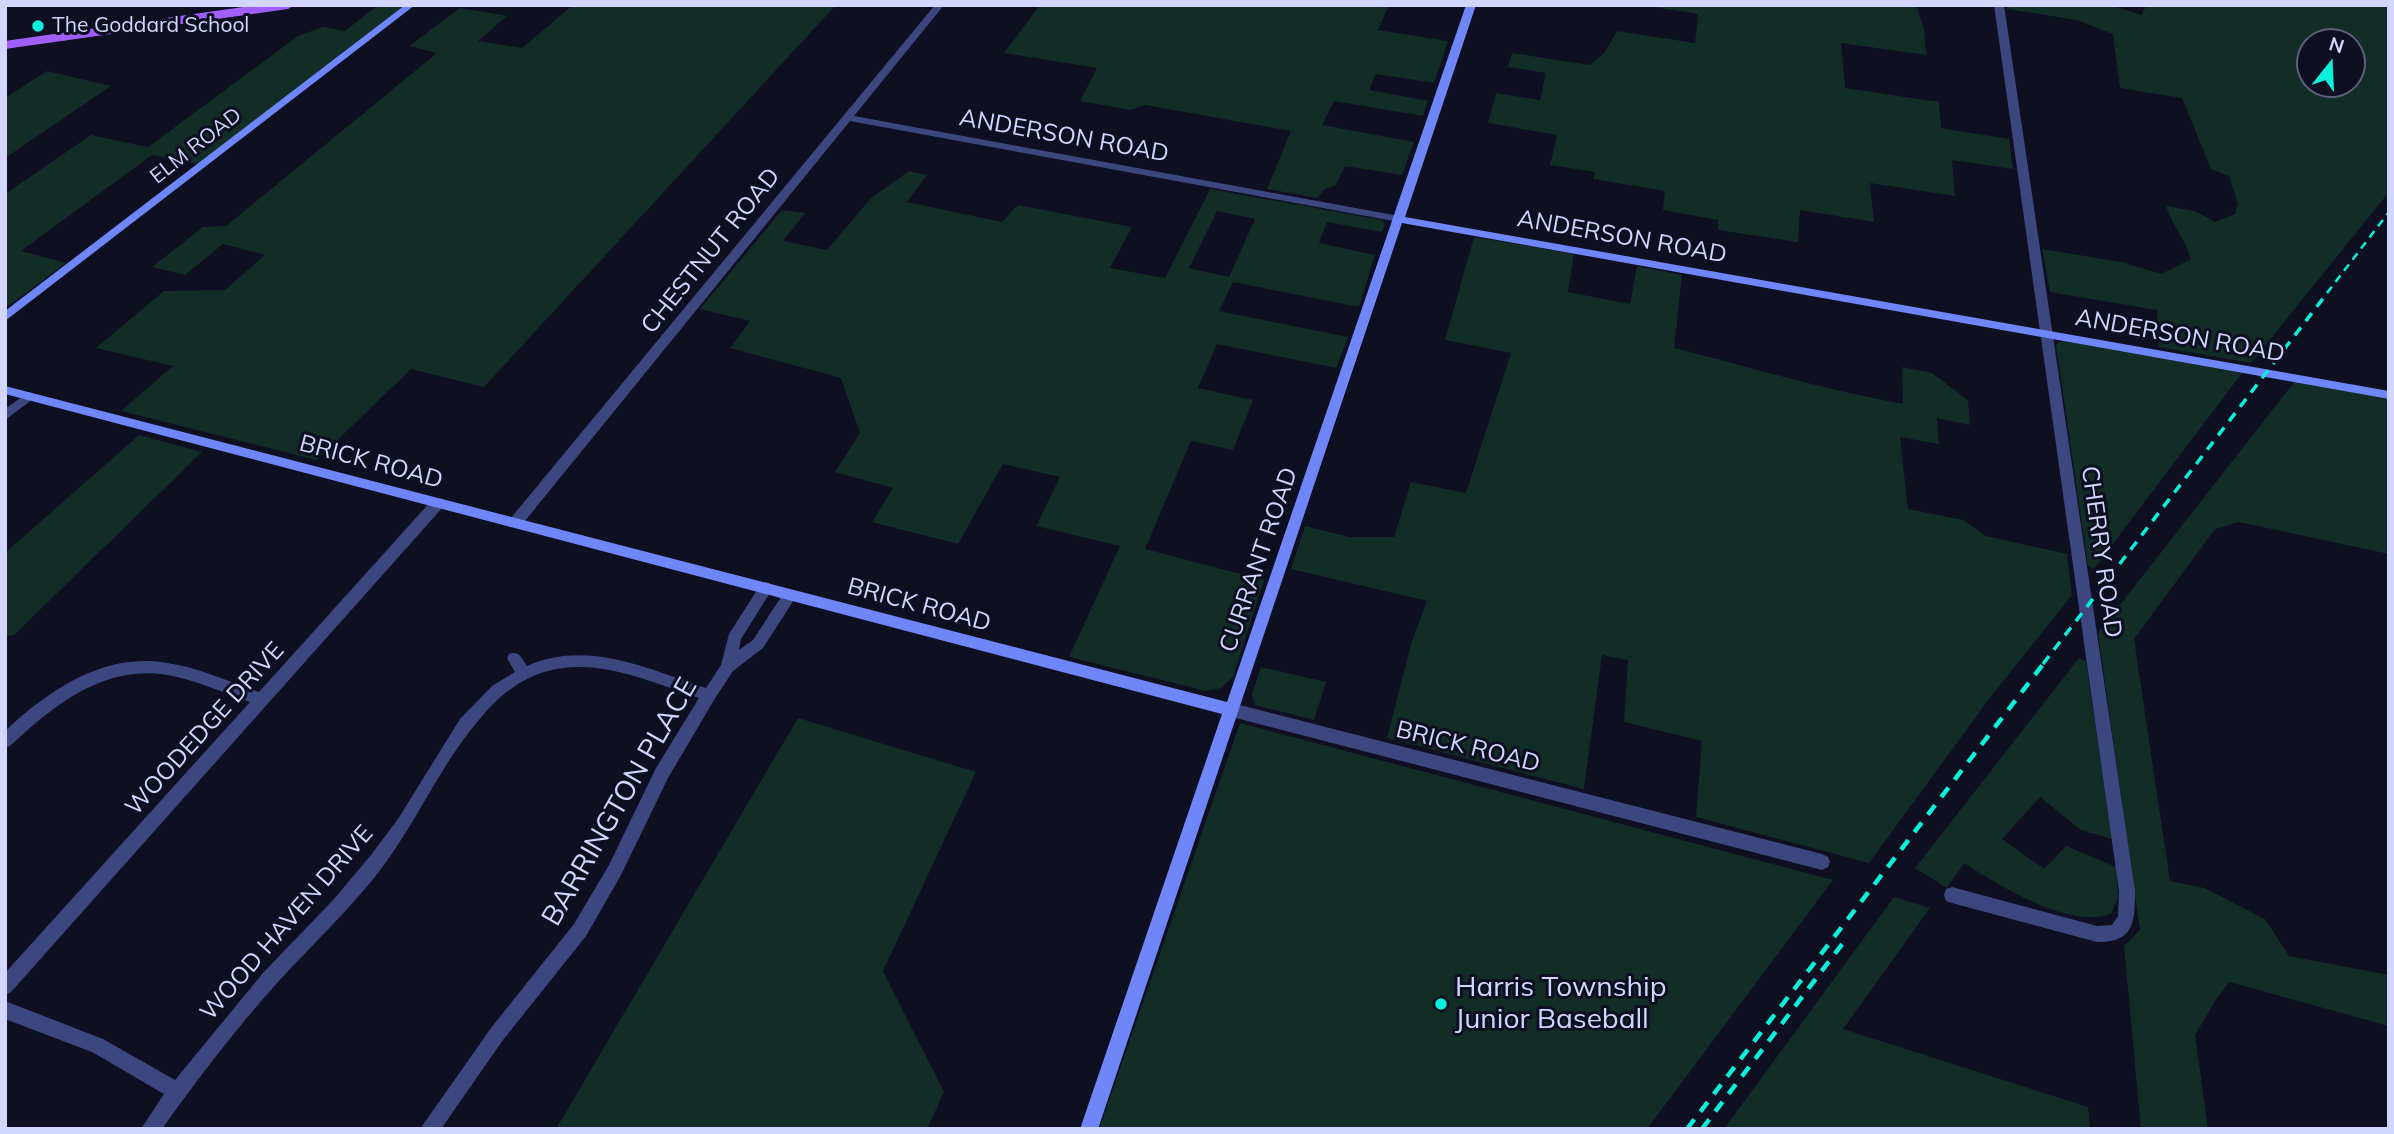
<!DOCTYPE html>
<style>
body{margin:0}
#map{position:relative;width:2394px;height:1134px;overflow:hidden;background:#0f0f22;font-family:Mulish,sans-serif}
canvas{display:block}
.frame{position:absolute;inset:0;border:7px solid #d2d6fd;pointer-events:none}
.north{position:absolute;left:2296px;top:28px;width:70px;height:70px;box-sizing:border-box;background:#0f0f22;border:2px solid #5d5f7a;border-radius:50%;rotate:18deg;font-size:19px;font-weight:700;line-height:28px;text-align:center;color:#d2d6fd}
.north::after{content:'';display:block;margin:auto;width:24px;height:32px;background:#0bf0da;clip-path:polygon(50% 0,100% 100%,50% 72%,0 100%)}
</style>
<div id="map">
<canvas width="2394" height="1134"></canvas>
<div class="frame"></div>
<div class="north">N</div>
</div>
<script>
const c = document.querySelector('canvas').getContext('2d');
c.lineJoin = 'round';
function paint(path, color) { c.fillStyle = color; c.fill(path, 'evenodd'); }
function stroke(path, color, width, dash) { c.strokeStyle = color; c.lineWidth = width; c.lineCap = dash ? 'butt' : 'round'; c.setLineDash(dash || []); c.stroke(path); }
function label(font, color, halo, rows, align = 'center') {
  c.font = font + ' Mulish,sans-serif'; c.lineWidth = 6; c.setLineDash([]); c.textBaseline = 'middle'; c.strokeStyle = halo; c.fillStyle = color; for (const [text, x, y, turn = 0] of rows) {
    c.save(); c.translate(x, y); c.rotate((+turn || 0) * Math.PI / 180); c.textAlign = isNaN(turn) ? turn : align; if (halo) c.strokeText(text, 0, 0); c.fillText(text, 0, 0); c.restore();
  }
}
paint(new Path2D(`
 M378,5H405L198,164L152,155L21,251L66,263L10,305L5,304V194L91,135L148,147L298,36L323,27L345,31Z
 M573,5H836L484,387L411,369L317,460L121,411L173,366L96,348L164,291L225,290L265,255L223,244L185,275L152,267L203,227L226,226L437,53L409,46L460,8L507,16L478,41L522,48Z
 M1040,5H1389L1378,30L1448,41L1434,83L1376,74L1369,90L1428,101L1423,116L1334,101L1322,125L1414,142L1402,175L1345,166L1336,185L1325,189L1317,198L1267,189L1291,131L1145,105L1130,110L1080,101L1097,68L1004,53Z
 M1642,5H1916L1924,29L1926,55L1841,43L1845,88L1939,102L1941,128L2009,139L2013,169L1952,160L1955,196L1870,183L1874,222L1800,210L1798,242L1718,230V220L1663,210L1665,191L1593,179L1595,172L1550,165L1557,135L1488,123L1496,93L1540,100L1546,73L1508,67L1512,53L1590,65L1605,52L1617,31L1695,43L1698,14Z
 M2006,5H2111L2141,15L2147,5H2389V192L2251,363L2159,347L2157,310L2050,292L2042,249L2122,262L2161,274L2191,259C2185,239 2173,227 2166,206L2195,211L2215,222L2235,214L2238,204L2229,176L2211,169L2182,98L2120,88L2113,34L2077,20L2007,9ZM2310,42H2352V84H2310Z
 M47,71L111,86L5,158V98Z
 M909,171L927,175L907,202L1002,222L1018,205L1132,227L1110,268L1165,278L1210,189L1382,220L1385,225L1382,232L1327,222L1319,243L1375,255L1359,307L1233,282L1219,311L1348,337L1336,368L1217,344L1198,388L1253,400L1233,450L1191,441L1145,549L1264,580L1233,677L1221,688L1206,691L1069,657L1120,546L1036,526L1060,477L1003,464L958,544L872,522L893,488L835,472L860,433L841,378L730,348L750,321L700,309L782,210L805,213L783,241L827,250L871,198ZM1217,211L1255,219L1229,277L1189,268Z
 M1474,237L1574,254L1568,292L1630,304L1637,266L1682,275L1674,348C1750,367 1826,390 1903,404L1902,367L1932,373L1968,400L1970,425L1937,418L1939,444L1900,437L1908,509L1963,520L1986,536L2067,554L2072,595L1989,699L1869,863L1696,817L1702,741L1624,722L1628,660L1602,655L1584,789L1387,738L1412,641L1427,601L1291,569L1305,526L1349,537H1394L1411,482L1466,493L1511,353L1445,340Z
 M2070,341L2242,373L2094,569L2088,566L2056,345L2059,342Z
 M2295,381L2389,399V554L2239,522L2215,529L2134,639L2170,881L2204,888L2265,919L2289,956L2389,975V1026L2229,982L2215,1001L2195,1035L2208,1129H2141L2124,946L2140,930L2098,633Z
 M139,435L202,452L14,635L5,636V553Z
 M2079,658L2086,662L2112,839L2081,830L2040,797L2002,839L2044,869L2066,846L2116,867L2118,898L2111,914C2068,929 2000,886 1964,863L1947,888L1915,868Z
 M1261,667L1326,682L1314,720L1255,705L1252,694Z
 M798,718L976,772L883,971L944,1092L927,1129H556Z
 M1240,723L1833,880L1647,1129H1099Z
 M1894,897L1930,908L1843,1029L2088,1107L2090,1129H1724Z`), '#122c26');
paint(new Path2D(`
 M935,5H944L854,116L1399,216L1405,219L1399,222L850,121L520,527H510L508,523L510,519Z
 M1994,5H2004L2135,891C2135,922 2134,943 2097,942L1952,903L1946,901L1944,895L1946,889L1952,887L2097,926L2112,925L2118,916L2119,891Z
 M29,392L35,396L33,399L5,420V409Z
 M438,498L443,499L445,503L443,507L11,992L5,995V973L250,702C224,693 195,680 168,675C104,664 54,705 10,746L5,748V731C49,690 104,652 167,663C197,667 230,682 259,692L433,499Z
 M766,582L771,584L773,588L741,639L739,650L753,640L785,591H795L797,595L763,648L733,671L714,700L668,778L621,875L586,936L503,1040L441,1129H420L491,1028L574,924L609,865L656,768L699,698C651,682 596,656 544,672C521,679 499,696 484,714C441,762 417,823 378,873C347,912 311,946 277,983C236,1029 198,1078 162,1129H141L164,1094L92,1052L5,1019V1001L103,1039L175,1080L263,973L334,899L371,855L398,819L460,719L492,686L515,672L507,658L509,654C519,650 522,658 527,666C586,639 649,669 706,688L721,665L729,634L761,584Z
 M1232,703L1822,854L1828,857L1830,862L1828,867L1822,870L1232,717L1227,715L1224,710L1227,705Z`), '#3c477f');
paint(new Path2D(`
 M405,5H415L5,321V311Z
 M1466,5H1476L1405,217L2389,391V399L1402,223L1098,1129H1080L1222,714L5,394V386L1227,702Z`), '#6e86f8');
paint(new Path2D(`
 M257,5H295L288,9L5,49V41Z`), '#a05ff8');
stroke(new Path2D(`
 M2327,293L2389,212`), '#0bf0da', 2.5, [8, 6]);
stroke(new Path2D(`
 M2043,664L2328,292`), '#0bf0da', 3.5, [10, 8]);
stroke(new Path2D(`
 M1687,1129L2044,663
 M1702,1129L1846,939`), '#0bf0da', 4.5, [12, 10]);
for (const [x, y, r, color] of [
 [38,26,7,"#0bf0da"],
 [1441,1004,7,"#0bf0da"]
]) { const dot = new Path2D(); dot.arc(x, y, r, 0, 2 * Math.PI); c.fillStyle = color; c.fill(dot); stroke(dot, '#0f0f22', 2.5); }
label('21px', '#d2d6fd', '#0f0f22', [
 ["The Goddard School",52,26]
], 'left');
label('21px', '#d2d6fd', '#0f0f22', [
 ["ELM ROAD",196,146,-38]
]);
label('24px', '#d2d6fd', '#0f0f22', [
 ["ANDERSON ROAD",1064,136,10],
 ["ANDERSON ROAD",1622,237,10],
 ["CHESTNUT ROAD",711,251,-51],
 ["ANDERSON ROAD",2180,336,10],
 ["BRICK ROAD",371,462,15],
 ["CHERRY ROAD",2101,552,82],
 ["CURRANT ROAD",1259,560,-71],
 ["BRICK ROAD",919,605,15],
 ["WOODEDGE DRIVE",205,729,-48],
 ["BRICK ROAD",1468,747,14],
 ["WOOD HAVEN DRIVE",287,923,-49]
]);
label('28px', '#d2d6fd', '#0f0f22', [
 ["BARRINGTON PLACE",620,802,-60]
]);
label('28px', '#d2d6fd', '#0f0f22', [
 ["Harris Township",1455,988],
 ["Junior Baseball",1455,1020]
], 'left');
</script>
